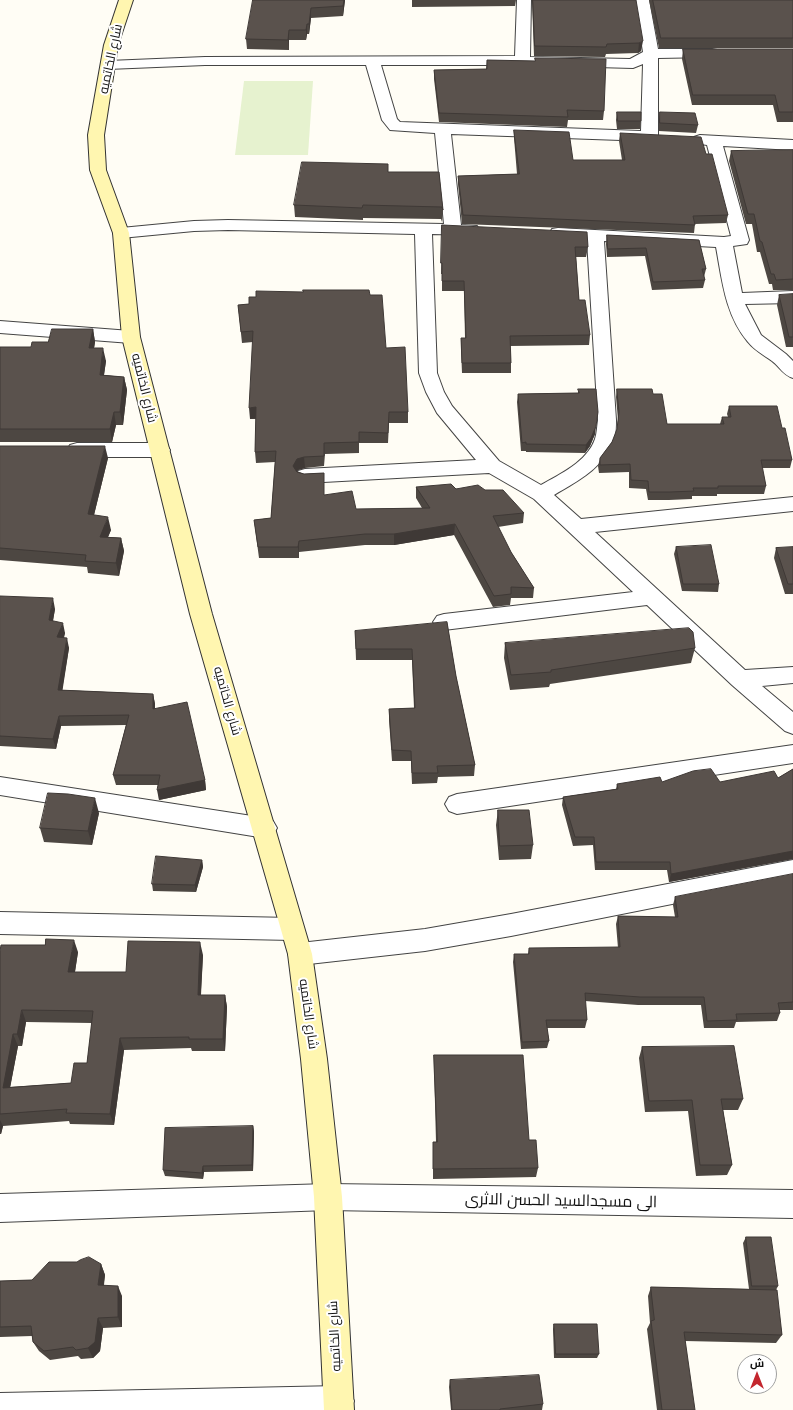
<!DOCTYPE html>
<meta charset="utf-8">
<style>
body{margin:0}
#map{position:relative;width:793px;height:1410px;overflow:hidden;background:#fffdf5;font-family:Lora,Cairo,serif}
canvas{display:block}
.north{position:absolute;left:737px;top:1354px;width:40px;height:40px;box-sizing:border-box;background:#fff;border:1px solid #a0a0a0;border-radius:50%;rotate:0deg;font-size:11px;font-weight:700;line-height:16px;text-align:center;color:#111}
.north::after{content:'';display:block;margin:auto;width:14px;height:18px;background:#c4262e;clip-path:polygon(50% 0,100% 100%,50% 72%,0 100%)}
</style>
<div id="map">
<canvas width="793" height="1410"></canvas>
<div class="north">ش</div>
</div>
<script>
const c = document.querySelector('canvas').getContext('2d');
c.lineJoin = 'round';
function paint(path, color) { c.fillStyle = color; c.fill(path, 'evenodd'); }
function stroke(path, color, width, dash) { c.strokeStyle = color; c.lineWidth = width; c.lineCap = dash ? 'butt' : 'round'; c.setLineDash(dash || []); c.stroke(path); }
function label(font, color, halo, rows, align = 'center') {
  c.font = font + ' Lora,Cairo,serif'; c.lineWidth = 4; c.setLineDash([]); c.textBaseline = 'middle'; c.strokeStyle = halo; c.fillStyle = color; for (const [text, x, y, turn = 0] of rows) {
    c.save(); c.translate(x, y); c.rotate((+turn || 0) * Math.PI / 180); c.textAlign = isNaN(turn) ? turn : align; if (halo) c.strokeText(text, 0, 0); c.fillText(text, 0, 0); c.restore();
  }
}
paint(new Path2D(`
 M244,81H313L308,155H235Z`), '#e6f2cf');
const street = new Path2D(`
 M517,0H531L530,57L630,59L643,52L635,0H649L658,49H712L717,50L719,53L717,56L712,57L658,58V136L656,139L649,141L451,134L461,225L477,226L479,230L477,234L471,235L432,234L437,373L444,392L452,406L499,461L541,485C560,474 587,462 595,439C597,433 597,426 598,420L587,240L552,237L550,233L552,229L558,228L724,237L731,236L707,145L694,143L692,140L694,137L700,135L793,140V150L723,146L749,240L747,244L733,246L742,293L793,291V303L745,304L761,335L786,354L793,361V378C783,375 780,367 772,361C764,355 754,350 748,342C725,315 722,279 716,247L604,241L616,420C616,426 616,433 614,439C605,467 578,481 554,495L581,519L793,497V511L595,532L745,670L793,667V683L762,686L793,712V734L785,731L732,685L647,605L444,630L437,628L433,622L437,616L444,614L633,592L534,499L489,473L305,483L298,481L295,476L298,471L305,469L476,460L437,413L426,392L419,373L415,234L228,230L194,231L121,238L115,237L113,233L115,229L121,228L194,221L228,220L444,224L435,133L390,130L382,120L366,65H205L108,69L103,68L101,65L103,62L108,61L205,57L515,56ZM643,64L641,131L400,122L397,119L381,65H522L633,68Z
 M0,321L131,331L137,333L140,337L137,341L131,343L0,333Z
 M77,443H160L167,445L170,450L167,455L160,457H77L70,455L67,450L70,445Z
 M793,745V763L457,814L449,811L445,804L449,797L457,794Z
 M0,777L265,818L273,821L277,828L273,835L265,838L0,795Z
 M793,860V880L511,936L425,951L300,965L291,962L288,954L291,946L300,943L425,929L511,914Z
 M0,912L292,918L301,921L304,929L301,937L292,940L0,934Z
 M328,1184L793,1190V1218L328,1210L0,1222V1194Z
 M339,1386L349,1391L354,1401L350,1410H0V1393Z`);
const secondary = new Path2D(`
 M119,0H133L118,45L104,135L106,170L129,233L140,337L212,614L312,954L327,1059L342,1197L354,1410H324L314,1197L301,1059L288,954L190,614L122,337L113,233L90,170L88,135L104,45Z`);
stroke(street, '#444', 2);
stroke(secondary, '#333', 2);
paint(street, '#fff');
paint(secondary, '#fff6b0');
paint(new Path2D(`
 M253,0H345L343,16L311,18L309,34H307L306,40H289V50L247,49L246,39Z
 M412,0H516L515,6L412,7Z
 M532,0H636L641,51L638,53L606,54L605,57L534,56Z
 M649,0H793V48H659Z
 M683,49H793V122H777L773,105H692L682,59Z
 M535,58L604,111L603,120H568L567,127L439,122L434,79V70L486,69L487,60L535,61Z
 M617,112L641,121L640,129H617L616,120Z
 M660,112L698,125L696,133L659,131V120Z
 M514,130L573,160H622L619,141L620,133L706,154L728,215L726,223L695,224L694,233L462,224L458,184V176L517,174L514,138Z
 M793,150V290H773L772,284H769L760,252H757L752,224H746L729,161L731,151Z
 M388,172H439L443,210L442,222L441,219L363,218V220L295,217L294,205Z
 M442,225L588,247L586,257H576L579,300L590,335L589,345L510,346L511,363V373H462L461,348V338H465L464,291H442V274H441Z
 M607,235L699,240L706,269L704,277L705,280L703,288L652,290L645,256L607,257L606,244Z
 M793,294V347H786L777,305L779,295Z
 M370,295L386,348L408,412V423H389L388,443H359V453L325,454L324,466L305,468L298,470L297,471L304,474L324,473V495L356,509L422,508L416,498V487L485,490L524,513L523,523L498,527L511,552L534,588L533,598H511L510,605L493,607L454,535L394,545H365L299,552V558H259L254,520L271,518L275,462L256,463L255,452L256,419H250L253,342L242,343L238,305Z
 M93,329L95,342L94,348L106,361L104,375L124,377L127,390L123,425H116L112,442H0V347H31Z
 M578,389L595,434L590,446L585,453L526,452V451H521L517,402L518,394L578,393Z
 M617,389L653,394L667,424H720L722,417H728L727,414L729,406L782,428L792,460L790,468H762L766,486L764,494H717V496H692V499L669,500H648L646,489L629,488V472L599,473L598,466L600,458L612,442L617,431L618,420L616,397Z
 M0,446L108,458L94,515L111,530L108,537L121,538L124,551L119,576L88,573L87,567L0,560Z
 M676,547L719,584L718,592L682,591L674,554Z
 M793,547V594H785L774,558L776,548Z
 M0,596L55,609L53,621L65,633L64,638L69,648L62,690L153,694L155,704V709L205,780L206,790L159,800L158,785H116L113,775L126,725L61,726L56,749L0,746Z
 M447,622L456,676L475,765L474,776L438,777L437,783L412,784L411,761H392L389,720V709L414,708L412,660H356L355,631Z
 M505,643L695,648L691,663L550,684L549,687L510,690L504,658Z
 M793,769V859L669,882L667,870H595L593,845L573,846L562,805L563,797L616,789L617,784L662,782H720L778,778Z
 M498,810L533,845L531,859L499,860L496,825Z
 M99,813L92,845L44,842L40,828Z
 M202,860L203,867L196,892L153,891L152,884Z
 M793,874V1010H780V1013L777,1021L736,1022L734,1028H704L701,1005H638L585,1001L587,1020L585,1028H547L549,1041L547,1048L521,1049L513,962L514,954H528L529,948H618L616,924L618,916L675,917L673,905L675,897Z
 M0,951L78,952L75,972H126L203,955L201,995H225L227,1007L225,1051H192L191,1048L124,1050L114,1125L70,1124L69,1121L3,1126L1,1134H0ZM26,1022L92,1023L87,1063L71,1083L10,1087L18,1046H22Z
 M642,1047L743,1099L738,1110H723L732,1165L727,1175L696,1176L688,1111L645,1112L639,1058Z
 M434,1055L529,1140L538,1168L536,1177L433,1179V1142H436L434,1066Z
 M253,1126L254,1132L253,1171L204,1172L203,1179L165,1176L163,1170Z
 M746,1237L778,1286L776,1290L782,1335L776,1343L685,1341L694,1410H657L647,1329L650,1323L648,1296L651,1287L749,1289L743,1243Z
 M77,1262L101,1264L105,1275L104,1285L122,1296V1327L103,1328L100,1351L93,1358L81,1359L78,1356L50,1360L39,1351L33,1342L32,1336L0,1337V1281L32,1280Z
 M554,1324L599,1354L597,1358H554L553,1329Z
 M450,1380L543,1404L542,1410H451L449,1387Z`), '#4d4742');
paint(new Path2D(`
 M344,0H345L343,16V6Z
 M311,8V18L309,34V24Z
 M307,24V34L306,40V30Z
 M289,30V50L288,40Z
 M643,41L641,51L638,53L639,43Z
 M93,329L95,342L92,361L89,348Z
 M103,348L106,361L102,388L100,375Z
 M124,377L127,390L123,425L120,412Z
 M256,407L257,418L250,419L249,408Z
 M114,412L116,425L112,442L110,429Z
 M596,426L595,434L590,446L585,453L586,445Z
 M105,446L108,458L91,527L88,514Z
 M304,457L305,468L298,470L294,477L293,466L297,459Z
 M108,517L111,530L103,549L100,537Z
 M455,524L454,535L394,545V534Z
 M121,538L124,551L119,576L116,563Z
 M299,541V558L298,547Z
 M53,598L55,609L51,631L49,620Z
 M63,623L65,633L60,648L57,637Z
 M67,638L69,648L61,700L58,690Z
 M153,694L155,704V719L153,709Z
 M59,716L61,726L56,749L53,739Z
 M205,780L206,790L159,800L157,790Z
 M95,798L99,813L92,845L88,831Z
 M793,851V859L669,882L671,874Z
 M202,860L203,867L196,892L195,885Z
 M74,940L78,952L73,984L68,972Z
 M200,942L203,955L200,1007L198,995Z
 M225,995L227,1007L225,1051L223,1039Z
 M22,1010L26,1022L22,1046L17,1034Z
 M13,1034L18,1046L8,1099L3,1088Z
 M120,1038L124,1050L114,1125L110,1114Z
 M0,1120L3,1126L1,1134L0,1131Z
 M253,1126L254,1132L253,1171L252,1165Z
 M203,1166L204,1172L203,1179L202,1173Z
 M101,1264L105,1275L102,1295L98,1285Z
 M118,1286L122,1296V1327L118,1317Z
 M98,1318L103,1328L100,1351L93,1358L88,1348Z`), '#3f3936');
const building = new Path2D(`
 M253,0H344L343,6L311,8L309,24H307L306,30H289L288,40L246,39Z
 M533,0H636L643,41L639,43L607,44L606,47L535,46Z
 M653,0H793V38H661Z
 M683,49H793V112H779L775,95H693Z
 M535,58L606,59L604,111L567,110L568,117L439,113L434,70L487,69V60L535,61Z
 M617,112H641V121H618Z
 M660,112L695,113L698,125L660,123Z
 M514,130L569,132L573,160H625L620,133L701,137L706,154H712L728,215L693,216L695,225L463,215L458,176L519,174Z
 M793,150V279L776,280L774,274H771L762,242L760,241L754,214H748L731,151Z
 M302,162L388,164V172H439L443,210L442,207L363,205L362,208L294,205Z
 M442,225L587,232L588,247H575L579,300H585L590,335L510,336L511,363H462L461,338H466L464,281H442V263H441Z
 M607,235L699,240L706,269H702L705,280L653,282L646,248L608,249Z
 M303,290H369L370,295H382L386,348L405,347L408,412H389L388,433L359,432V442L324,443V456L304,457L297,459L293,466L297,472L304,474L324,473V495L352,491L356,509L430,508L416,487L451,484L456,489L478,485L485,490H503L524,513L493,516L511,552L534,588L511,587V594L494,596L455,524L394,534H365L299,541L298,547H258L254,520L271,518L276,451L255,452L256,407L249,408L253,331L241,332L238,305L249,304V297H256V291L303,292Z
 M793,294V337H789L779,295Z
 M52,329H93L89,348H103L100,375L124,377L120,412H114L110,429H0V347H31L32,342H48Z
 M578,389H596L598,412L596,426L591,438L586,445L526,444V442L522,443L518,394L579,393Z
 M617,389H652L653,394H662L667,424H724L722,417H731L729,406H777L782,428H785L792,460H761L766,486H718V488H693L694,491L670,492H649L648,481L631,480L630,464L600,465V458L612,442L617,429L619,412Z
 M0,446H105L88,514L108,517L100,537L121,538L116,563L85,561L86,555L0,548Z
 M711,545L719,584H683L676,547Z
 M793,547V584H788L776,548Z
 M0,596L53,598L49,620L63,623L57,637L67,638L58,690L153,694V709L187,702L205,780L157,790L160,775H113L129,715L59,716L53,739L0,736Z
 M447,622L456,676L475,765L437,766L438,773H412L411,751L392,750L389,709L415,708L412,649H356L355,631Z
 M689,628L693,632L695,648L551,670V672L511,675L505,643Z
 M711,769L720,782L774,771L778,778L793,769V851L671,874L670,862H596L594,837H575L563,797L618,789L617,784L660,777L662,782L693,771Z
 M48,793L68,794L95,798L88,831L40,828Z
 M498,810H529L533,845L500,846Z
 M156,856L202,860L195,885L152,884Z
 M793,874V1002L778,1003L780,1013L736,1014L737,1020L707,1021L704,997H640L585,993L587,1020H546L549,1041L522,1042L514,954H529V948L620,947L618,916L678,917L675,897Z
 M46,939L74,940L68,972H126L128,941L200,942L198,995H225L223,1039H189V1037L120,1038L110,1114L66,1113L67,1109L0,1114V951L1,945H45ZM22,1010L93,1011L87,1063H74L71,1083L3,1088L13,1034H17Z
 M734,1046L743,1099H721L732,1165H700L692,1100L649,1101L642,1047Z
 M434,1055H523L529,1140H536L538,1168L433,1169V1142H437Z
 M253,1126L252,1165L203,1166L202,1173L163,1170L165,1128Z
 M746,1237H771L778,1286H752Z
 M89,1257L101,1264L98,1285L118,1286V1317L98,1318L95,1342L88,1348L76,1350L73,1347L44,1351L33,1342L31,1326L0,1327V1281L32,1280L49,1262H77L80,1260Z
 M651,1287L777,1290L782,1335L684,1332L695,1410H662L651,1321L654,1320Z
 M554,1324H597L599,1354H556Z
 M539,1375L543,1404L500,1409V1410H452L450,1380Z`);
paint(building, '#5a524d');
stroke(building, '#3f3936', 1);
label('13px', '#111', '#fff', [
 ["شارع الخاتميه",111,59,-78],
 ["شارع الخاتميه",144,388,76],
 ["شارع الخاتميه",227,701,74],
 ["شارع الخاتميه",308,1014,82],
 ["شارع الخاتميه",335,1336,-93]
]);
label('16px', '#111', '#fff', [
 ["الى مسجدالسيد الحسن الاثرى",561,1201,1]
]);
</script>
